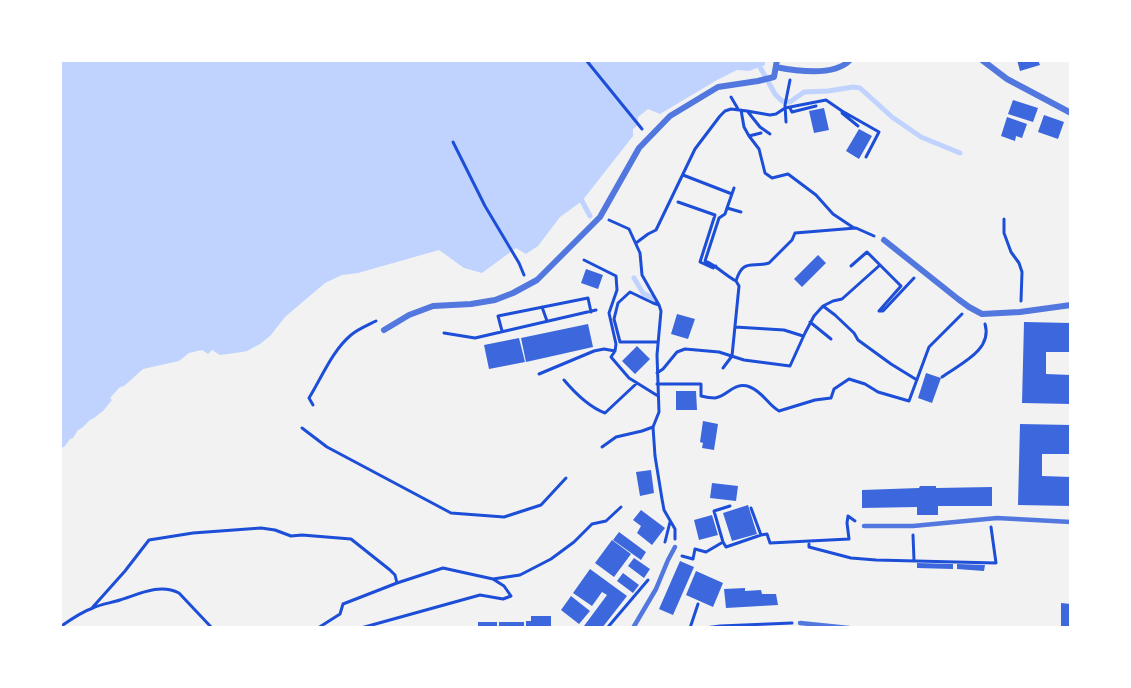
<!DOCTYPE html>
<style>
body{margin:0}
#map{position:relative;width:1131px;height:688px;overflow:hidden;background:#f2f2f2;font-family:"Source Serif 4",serif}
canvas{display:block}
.frame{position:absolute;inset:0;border:62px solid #fff;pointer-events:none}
</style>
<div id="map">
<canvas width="1131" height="688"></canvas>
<div class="frame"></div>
</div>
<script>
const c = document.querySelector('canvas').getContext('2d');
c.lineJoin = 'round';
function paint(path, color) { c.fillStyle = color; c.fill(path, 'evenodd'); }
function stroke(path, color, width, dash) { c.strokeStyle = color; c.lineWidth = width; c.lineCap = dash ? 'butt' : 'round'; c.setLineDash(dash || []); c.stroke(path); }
paint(new Path2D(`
 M60,60H765V65L749,71L737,70L717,80L660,114L648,109L638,117V125L633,129V136L582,201L560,217L538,246L526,254L516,248L482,273L464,268L439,250L358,273L342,275L325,283L285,317L270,336L260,344L247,351L242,352L220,355L212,350L208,354L202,350L189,353L179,361L143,369L124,386L120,387L110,398L112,400L103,411L94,418L90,420L82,428L78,430L73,438L70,439L65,446L60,449Z`), '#bfd3fe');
stroke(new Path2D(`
 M760,67L775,94L782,101L790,102L804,92L828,91L853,87L860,88L892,117L921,137L960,153
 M582,201L590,216
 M634,278L643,293L655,300`), '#bfd3fe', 5);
paint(new Path2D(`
 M1017,60H1038L1040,65L1020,71Z
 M1013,100L1038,108L1033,122L1008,114Z
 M824,108L829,130L814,133L809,111Z
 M1044,115L1064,122L1058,139L1038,132Z
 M1007,117L1027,124L1022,138L1016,136L1015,141L1001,136Z
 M859,129L872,136L859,159L846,151Z
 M818,255L826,263L802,287L794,279Z
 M586,269L603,275L598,289L581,283Z
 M677,314L695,319L688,339L671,334Z
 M1024,322L1071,323V352H1046V374L1071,375V404L1022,403Z
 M588,324L593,347L526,362L521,338Z
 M519,338L525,362L489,369L484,345Z
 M637,346L650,359L635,374L622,361Z
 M926,373L941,378L932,403L918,398Z
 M676,391H696L697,410H676Z
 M703,421L718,424L714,450L702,448L703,443L700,442Z
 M1020,424L1071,425V454H1042V476L1071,477V506L1018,505Z
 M651,470L654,493L640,496L636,472Z
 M712,483L738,486L736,501L710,498Z
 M920,486H936V488L992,487V506H938V515H917V507L862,508V490L919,488Z
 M748,505L757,534L732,541L723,513Z
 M641,510L665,528L652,545L637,533L641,526L633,520Z
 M712,515L718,535L699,540L694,520Z
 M619,532L646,552L641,560L613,540Z
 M612,540L631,554L614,577L595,563Z
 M634,558L650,569L644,578L628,566Z
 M680,561L694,567L673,615L659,609Z
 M917,563L953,564V569L917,568Z
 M957,564L985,565L984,571L957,569Z
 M590,569L627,596L602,628H587L584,626L607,595L602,592L592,606L573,593Z
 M696,571L723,583L713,607L686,595Z
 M623,573L639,585L633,593L617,581Z
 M745,588V591L761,590L762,594H776L778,605L726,608L724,589Z
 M571,596L590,611L579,624L561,610Z
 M1061,603L1071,604V628H1061Z
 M531,616H551V628H526V621H531Z
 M478,622H497V628H478Z
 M499,622H524V628H499Z`), '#3d67dc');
stroke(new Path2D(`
 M586,60L642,129
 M731,97L738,109
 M790,108L792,112L816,106
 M741,110L744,127L749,136L759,149L765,173L772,178L788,174L816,195L833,214L854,228
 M748,112L760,127L770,134
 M842,113L858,126
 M786,122L785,105L790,80
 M749,136L761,133
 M453,142L485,206L519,263L524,275
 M683,175L732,194
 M678,202L715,215L700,262L713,268L716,266
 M727,208L734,188
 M719,218L705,261C717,266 725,275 736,281
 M719,218L725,214L727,208L741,212
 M1004,219V233L1011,252L1019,263L1022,272L1021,301
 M609,220L629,229L640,253L642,275L659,305L661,311L657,355L659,412L653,427L655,456L662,499L664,510L675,529V539
 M636,243L648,234L656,230L695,149L720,116L725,111L731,109L747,111L770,115L776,114L785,108L826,100L842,111L879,132L866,157
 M584,260L616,276L617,290L609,313L616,344L615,351L611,357L629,378L658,396
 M851,266L867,252L880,265
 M823,306L835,315L854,333L858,340L891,364L917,380
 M542,307L547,321
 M498,316L588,298L591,312
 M498,316L502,331
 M810,322L831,339
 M735,327L784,330L803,336
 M444,333L475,338L596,310
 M658,342H620L614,319L618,303L630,292L653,303L659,305
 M723,368L732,356L739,286L736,281C743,258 752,268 769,263L792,240L795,233L856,228L874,236
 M657,373L663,369L677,352L685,349L719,352L744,360L790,366L805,333L814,316L823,306L833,301L842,299L880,265L901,286L879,311H883L914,278
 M539,374L594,351L604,349L615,351
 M942,377C960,364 993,350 985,324
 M564,380C575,393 589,407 605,413L637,383
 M657,384H701V396C705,397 710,398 715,398C728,396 734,381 750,387C763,392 768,405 779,411L815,400L831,398L834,389L849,379L865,384L878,392L909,401L929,347L962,314
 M313,405L309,398C322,377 332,351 351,335C358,329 368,325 376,321
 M302,428L327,447L451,513L504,517L541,505L566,478
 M602,447L616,437L642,431L653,427
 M761,535L767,534L770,543L849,539L847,523L848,516L855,521
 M913,535L914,560
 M665,542L670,522
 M723,542L714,511L730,506
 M809,544V547L851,558L876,560L996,563L991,527
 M682,556L693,559L695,549L706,552L723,542L726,547L761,535L751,508
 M493,579L520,575L551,559L574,542L592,524L606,521L621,507
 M92,608L125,571L149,540L193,533L261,528L275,530L291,536L302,535L351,539L390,570L395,575L397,583
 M60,627C70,620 81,612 93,608C101,604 111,603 120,600C139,594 160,583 179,593L212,628
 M608,627L648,580
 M318,628L340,614L343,604L397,583L443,568L493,579L504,586L511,596L503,599L480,595L361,628
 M690,628L698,604
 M705,628L720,626L792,623`), '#1d4ed8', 3);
stroke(new Path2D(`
 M864,526H913L997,518L1071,522
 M800,623L849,628
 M633,628L656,589L668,560L675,547`), '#5277de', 4.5);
stroke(new Path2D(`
 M982,60L1007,79L1071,113
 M776,67C796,71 834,77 850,60
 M884,240L958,299L969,307L982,314L1020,312L1071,305
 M384,330L409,315L433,306L471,304L495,300L513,293L537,280L600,217L639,148L670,116L718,87L758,81L774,77L777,60`), '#5277de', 6);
</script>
